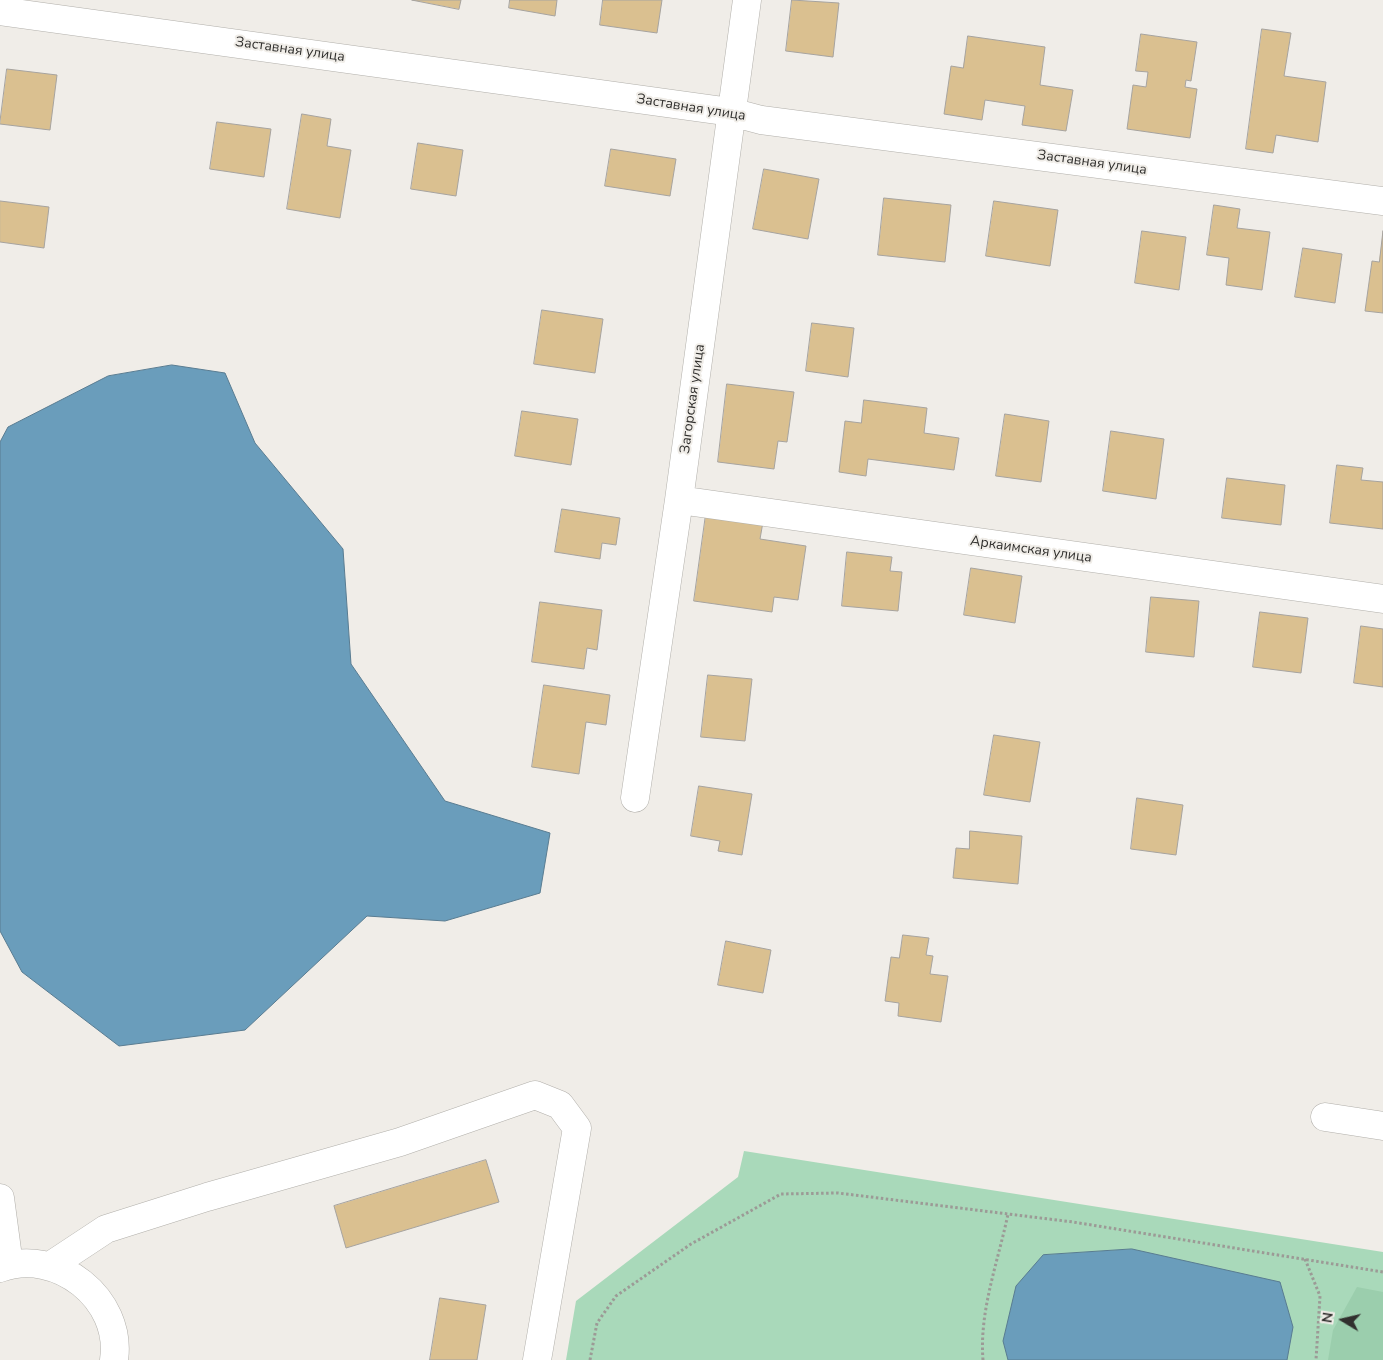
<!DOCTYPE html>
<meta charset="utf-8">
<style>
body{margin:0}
#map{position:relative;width:1383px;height:1360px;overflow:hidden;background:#f0ede8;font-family:"Nunito Sans",sans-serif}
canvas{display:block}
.north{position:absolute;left:1318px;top:1295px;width:50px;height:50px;-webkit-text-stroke:4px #f0ede8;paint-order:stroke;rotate:279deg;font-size:14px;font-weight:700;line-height:20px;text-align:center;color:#31302e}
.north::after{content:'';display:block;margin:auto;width:18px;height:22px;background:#31302e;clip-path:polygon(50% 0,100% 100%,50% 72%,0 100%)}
</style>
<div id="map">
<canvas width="1383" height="1360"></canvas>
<div class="north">N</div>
</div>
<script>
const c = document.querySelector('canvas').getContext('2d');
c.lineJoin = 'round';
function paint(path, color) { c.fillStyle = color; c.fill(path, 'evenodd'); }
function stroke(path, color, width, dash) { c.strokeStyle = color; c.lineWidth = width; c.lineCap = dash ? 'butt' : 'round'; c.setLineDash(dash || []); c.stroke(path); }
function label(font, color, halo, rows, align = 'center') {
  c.font = font + ' "Nunito Sans",sans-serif'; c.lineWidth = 4; c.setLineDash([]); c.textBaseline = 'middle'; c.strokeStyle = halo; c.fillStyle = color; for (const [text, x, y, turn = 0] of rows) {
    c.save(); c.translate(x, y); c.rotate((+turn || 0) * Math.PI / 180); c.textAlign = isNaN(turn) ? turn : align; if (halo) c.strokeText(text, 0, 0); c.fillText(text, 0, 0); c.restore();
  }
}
paint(new Path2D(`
 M744,1151L1383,1252V1360H566L576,1301L738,1177Z`), '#a9d9ba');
paint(new Path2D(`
 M1357,1287L1383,1292V1360H1328L1333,1330Z`), '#9bcead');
const water = new Path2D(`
 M172,365L225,373L255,443L343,549L351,664L445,801L550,833L540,893L445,921L367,916L245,1030L119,1046L22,972L0,931V442L8,427L108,376Z
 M1132,1249L1280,1282L1293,1327L1287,1360H1008L1003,1341L1016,1286L1043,1255Z`);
paint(water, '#6a9dbb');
stroke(water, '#597c91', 1);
const building = new Path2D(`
 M412,0H461L459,9Z
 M510,0H557L555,16L509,8Z
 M603,0H662L657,33L600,25Z
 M792,0L839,3L833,57L786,51Z
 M1262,29L1291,33L1284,76L1326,82L1318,142L1276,135L1273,153L1246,149Z
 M1141,34L1197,42L1191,81L1186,80L1185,87L1197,89L1190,138L1127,129L1133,85L1146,87L1148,72L1136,71Z
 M968,36L1045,47L1040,85L1073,90L1066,131L1022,125L1025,106L985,100L982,120L944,114L951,66L963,68Z
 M7,69L57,75L50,130L0,124Z
 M302,114L331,119L327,146L351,150L340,218L287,209Z
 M217,122L271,129L264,177L210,169Z
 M418,143L463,150L456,196L411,189Z
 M611,149L676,159L670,196L605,186Z
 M764,169L819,179L808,239L753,229Z
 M884,198L951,205L945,262L878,255Z
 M0,201L49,207L44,248L0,242Z
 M994,201L1058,210L1050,266L986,256Z
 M1214,205L1240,209L1237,228L1270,232L1262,290L1226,285L1229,258L1207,255Z
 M1142,231L1186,237L1179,290L1135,283Z
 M1383,231V313L1365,311L1372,261L1379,262Z
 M1303,248L1342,254L1335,303L1295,297Z
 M542,310L603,319L595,373L534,364Z
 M812,323L854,328L848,377L806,371Z
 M727,384L794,392L787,442L778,441L774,469L718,462Z
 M864,400L927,408L924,433L959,438L954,470L868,459L866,476L839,472L845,421L861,423Z
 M522,411L578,419L571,465L515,456Z
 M1005,414L1049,421L1041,482L996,476Z
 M1111,431L1164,439L1156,499L1103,491Z
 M1337,465L1363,468L1361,480L1383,482V529L1330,523Z
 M1227,478L1285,485L1281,525L1222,518Z
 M562,509L620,518L616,545L602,543L600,559L555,552Z
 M706,514L763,522L760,539L806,546L798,600L774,597L772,612L694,601Z
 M847,552L892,557L890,571L902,572L898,611L842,606Z
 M971,568L1022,576L1015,623L964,615Z
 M1151,597L1199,601L1194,657L1146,652Z
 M540,602L602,610L597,650L587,648L584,669L532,662Z
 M1260,612L1308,618L1301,673L1253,667Z
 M1361,626L1383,629V687L1354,683Z
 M708,675L752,679L745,741L701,737Z
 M544,685L610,695L606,725L586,722L579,774L532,767Z
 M994,735L1040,742L1030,802L984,795Z
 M699,786L752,794L742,855L718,851L720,841L691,836Z
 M1137,798L1183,805L1176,855L1131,849Z
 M970,831L1022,836L1018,884L953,878L956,848L969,849Z
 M903,935L929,938L926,955L933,956L930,974L948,976L941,1022L898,1016L899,1003L885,1001L891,957L899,958Z
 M726,941L771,950L763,993L718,985Z
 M486,1160L499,1202L346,1248L334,1206Z
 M440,1298L486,1305L477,1360H430Z`);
paint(building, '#dac090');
stroke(building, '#a6a39f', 1);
const minor = new Path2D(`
 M0,11L731,112L761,120L1383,201
 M679,500L1383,599
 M635,798L679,500L747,0
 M1325,1117L1383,1126
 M0,1198L9,1265
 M50,1266L106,1229L207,1197L400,1142L535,1095L560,1105L577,1128L537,1360
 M0,1268C57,1247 123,1299 114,1360`);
stroke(minor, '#b1afaa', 29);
stroke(new Path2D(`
 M1305,1259L1320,1296L1316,1360
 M590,1360L597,1323L616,1296L691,1244L781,1194L838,1193L1073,1222L1383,1272
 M983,1360C979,1311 998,1262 1008,1214`), '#9c9a96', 3, [2.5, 2.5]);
stroke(minor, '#fff', 28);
label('14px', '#31302e', '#f0ede8', [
 ["Заставная улица",290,50,8],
 ["Заставная улица",691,108,9],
 ["Заставная улица",1092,163,8],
 ["Загорская улица",693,399,-82],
 ["Аркаимская улица",1031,550,8]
]);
</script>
